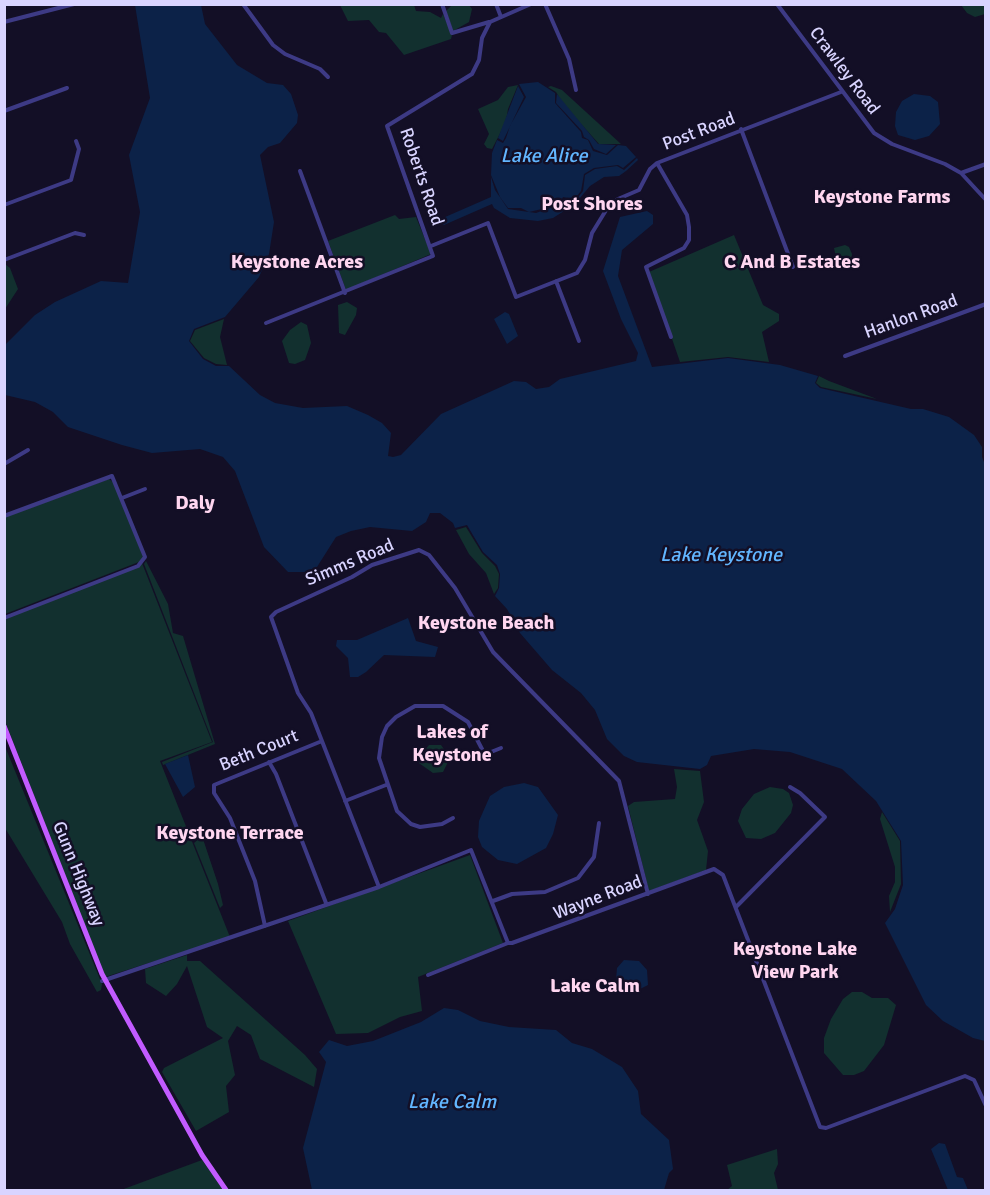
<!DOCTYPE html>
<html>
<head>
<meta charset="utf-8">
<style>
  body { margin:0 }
  #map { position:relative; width:990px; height:1195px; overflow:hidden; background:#130f26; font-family:Signika,sans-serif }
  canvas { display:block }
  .frame { position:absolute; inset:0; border:6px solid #d9d4ff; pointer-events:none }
</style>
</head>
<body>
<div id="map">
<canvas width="990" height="1195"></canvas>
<div class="frame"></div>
</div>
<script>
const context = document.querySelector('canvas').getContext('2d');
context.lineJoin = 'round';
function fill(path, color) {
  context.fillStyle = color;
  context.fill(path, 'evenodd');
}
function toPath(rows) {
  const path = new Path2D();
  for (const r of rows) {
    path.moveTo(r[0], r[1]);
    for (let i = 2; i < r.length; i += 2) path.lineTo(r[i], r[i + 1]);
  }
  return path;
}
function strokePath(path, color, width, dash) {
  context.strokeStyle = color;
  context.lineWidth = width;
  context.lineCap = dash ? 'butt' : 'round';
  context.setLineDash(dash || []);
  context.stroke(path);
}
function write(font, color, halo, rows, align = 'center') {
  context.font = font + ' Signika,sans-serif';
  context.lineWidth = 5;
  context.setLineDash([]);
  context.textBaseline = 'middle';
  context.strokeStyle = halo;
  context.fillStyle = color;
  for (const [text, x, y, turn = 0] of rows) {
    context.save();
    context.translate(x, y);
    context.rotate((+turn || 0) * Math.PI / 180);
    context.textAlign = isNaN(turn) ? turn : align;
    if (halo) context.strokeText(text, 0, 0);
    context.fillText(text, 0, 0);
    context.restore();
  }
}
const green = toPath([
  [340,5,414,5,416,11,430,12,441,18,443,14,452,35,451,39,404,55,386,33,379,32,369,20,348,21],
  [452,5,469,5,472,9,469,22,453,31,446,11],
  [961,5,985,5,985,14,975,17,967,13],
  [518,85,508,109,506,122,492,149,487,148,484,144,489,134,478,109,498,100,508,87],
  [551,86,562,90,621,144,599,144,564,105,556,92,548,87],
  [395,215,399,219,416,217,431,254,346,290,328,241],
  [734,235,763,305,779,314,779,321,762,332,769,362,728,357,680,362,649,272],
  [845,245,849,247,852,254,851,263,844,269,838,267,834,248],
  [5,264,10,268,18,289,5,309],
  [347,302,357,308,356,315,345,335,339,333,338,305],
  [224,319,220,337,227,365,216,364,204,358,190,341,195,330],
  [301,322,307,325,311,343,305,360,295,364,289,363,282,341,290,330],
  [819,376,829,381,877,399,821,387,816,383],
  [109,479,114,483,122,500,144,560,5,614,5,517],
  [466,527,482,553,495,566,499,574,498,588,494,594,486,573,469,554,456,530],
  [146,561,168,604,173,633,183,636,215,744,163,765,162,762,213,742,144,564],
  [142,563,212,742,160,761,230,937,105,977,5,721,5,619],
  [4,744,102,984,101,990,97,992,70,944,62,922,5,828],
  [429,745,441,745,446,752,448,762,443,772,433,773,416,761],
  [674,769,700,771,704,802,697,820,708,851,706,870,649,891,628,806,634,802,675,799,677,787],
  [770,787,783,789,789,793,793,805,791,813,775,833,761,839,746,838,738,821,742,809,754,794],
  [882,812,900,841,901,884,890,912,889,896,895,882,895,867,880,819],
  [202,836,218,884,223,905,220,908,194,843],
  [470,855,503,943,418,977,422,1011,400,1017,368,1033,336,1034,288,921],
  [187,955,187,961,200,961,305,1055,317,1069,314,1087,260,1059,251,1035,237,1026,228,1041,235,1075,226,1086,229,1112,196,1131,162,1072,164,1068,223,1038,207,1027,187,966,177,984,166,996,146,983,145,969],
  [852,992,862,992,872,998,888,998,896,1005,884,1045,864,1071,854,1075,843,1075,824,1053,824,1038,831,1019,843,999],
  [777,1149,778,1164,774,1173,778,1190,727,1190,732,1186,727,1165],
  [202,1160,225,1190,121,1190]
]);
const water = toPath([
  [135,5,201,5,205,24,237,65,267,83,283,85,291,94,298,115,297,123,280,143,268,147,260,155,274,222,269,254,259,277,225,317,194,329,189,341,203,359,216,366,229,366,260,395,275,403,303,408,347,406,368,415,382,423,391,433,388,456,393,457,401,455,441,414,514,381,526,382,536,389,549,387,560,379,636,361,638,353,621,319,603,271,620,217,647,211,653,215,653,224,622,250,618,276,652,367,728,358,780,365,818,376,815,383,820,388,911,409,923,409,949,417,974,435,982,447,982,457,986,467,985,1041,973,1038,943,1021,926,1005,885,923,895,909,903,885,901,841,876,801,842,769,790,752,754,749,711,756,707,765,700,769,637,762,624,756,607,739,595,710,581,693,552,670,520,633,507,609,495,596,499,588,500,574,497,565,483,552,467,525,455,528,453,523,440,513,430,513,426,522,412,531,370,527,351,531,336,537,317,567,305,572,288,572,264,547,235,471,223,457,200,449,152,453,122,445,68,427,53,412,35,402,5,395,5,345,35,315,55,302,101,281,128,283,140,212,129,155,150,98],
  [538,82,555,93,555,103,581,132,582,138,588,140,593,151,607,155,618,145,626,146,636,157,623,168,618,165,594,168,584,174,581,191,574,200,563,197,559,205,529,212,521,208,508,208,500,197,491,175,492,153,497,140,503,143,506,138,510,126,526,97,519,84],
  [518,86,524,97,503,141,498,138],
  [557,94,598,144,616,145,606,154,594,149,589,140,584,137,582,131,556,103],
  [914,94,930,96,938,102,940,124,929,136,915,140,898,135,895,126,896,112,902,101],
  [637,158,638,160,626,171,619,176,604,177,590,186,575,204,553,218,538,221,510,218,494,208,492,204,444,225,436,221,491,197,491,177,495,190,508,209,536,213,555,206,559,207,564,199,575,201,583,191,585,175,595,169,617,166,624,170],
  [505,312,509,314,518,336,507,344,494,319],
  [408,618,416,641,438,647,435,657,384,655,366,672,358,677,350,677,348,658,336,646,337,640,357,640],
  [188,755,195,787,183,797,165,764],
  [524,783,538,787,558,815,553,834,546,848,517,864,498,860,482,847,478,837,479,821,490,796,504,787],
  [624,960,639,961,647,970,648,985,636,991,626,992,616,980,617,968],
  [444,1008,458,1010,480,1021,509,1027,556,1030,572,1043,592,1049,622,1067,638,1091,641,1114,669,1140,673,1169,669,1173,664,1190,312,1190,303,1148,326,1062,319,1052,329,1040,347,1046,373,1041,421,1022],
  [939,1143,945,1144,957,1177,963,1178,968,1190,948,1190,931,1149]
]);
const minor = toPath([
  [243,4,273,45,285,54,320,69,328,77],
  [442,4,452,33,489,22],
  [496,4,501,17],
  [545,4,569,59,576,90],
  [777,4,874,133,892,144,945,164,961,173,986,200],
  [4,22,74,4],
  [4,111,67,88],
  [741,129,793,267],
  [657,163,687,215,689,227,689,240,684,248,646,267,671,337],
  [300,171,345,293],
  [961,173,986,164],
  [4,205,71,180,79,149,76,141],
  [431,246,488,223,516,297,577,273,585,260,592,233,608,207,618,199,639,190,650,169,657,163,841,92],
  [4,260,75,233,84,235],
  [556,281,579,341],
  [266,323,433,256,387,126,472,74,479,60,482,38,490,22,531,4],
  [845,356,986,304],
  [4,464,28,450],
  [122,498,145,489],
  [4,516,112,476,145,557,138,566,4,618],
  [269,762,276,774,326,903],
  [345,801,386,785],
  [453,818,442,824,420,827,411,824,397,811,379,758,382,737,387,726,396,717,415,706,443,706,468,722,483,751,491,752,501,748],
  [379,887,311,713,298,693,271,617,276,612,352,577,372,565,419,550,429,555,455,588,493,652,619,781,648,894],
  [493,901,512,894,545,892,578,878,594,857,599,823],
  [736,907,825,817,800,793,790,787],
  [265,926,255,881,230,818,214,793,214,785,322,741],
  [428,975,508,943],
  [102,981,379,887,471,850,508,943,512,943,714,869,723,875,820,1127,826,1128,965,1076,974,1080,986,1106]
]);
const major = toPath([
  [4,726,102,974,202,1155,226,1190]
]);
const streetNames = [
  ["Crawley Road",844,71,53],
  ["Post Road",699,132,-21],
  ["Roberts Road",421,177,71],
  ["Hanlon Road",911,317,-20],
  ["Simms Road",350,563,-23],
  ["Beth Court",259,751,-22],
  ["Gunn Highway",78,874,68],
  ["Wayne Road",598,898,-21]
];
const waterNames = [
  ["Lake Alice",544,157],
  ["Lake Keystone",721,556],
  ["Lake Calm",452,1103]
];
const neighbourhoodNames = [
  ["Keystone Farms",882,198],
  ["Post Shores",592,205],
  ["Keystone Acres",297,263],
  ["C And B Estates",792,263],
  ["Daly",195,504],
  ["Keystone Beach",486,624],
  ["Lakes of",452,733],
  ["Keystone",452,756],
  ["Keystone Terrace",230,834],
  ["Keystone Lake",795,950],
  ["View Park",795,973],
  ["Lake Calm",595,987]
];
fill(green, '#12302f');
fill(water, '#0c2248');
strokePath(minor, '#3d3a85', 4);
strokePath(major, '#c25bff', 5);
write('18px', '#d9d4ff', '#130f26', streetNames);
write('italic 20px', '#62b6ff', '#130f26', waterNames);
write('bold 20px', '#ffd6f0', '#130f26', neighbourhoodNames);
</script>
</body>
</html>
